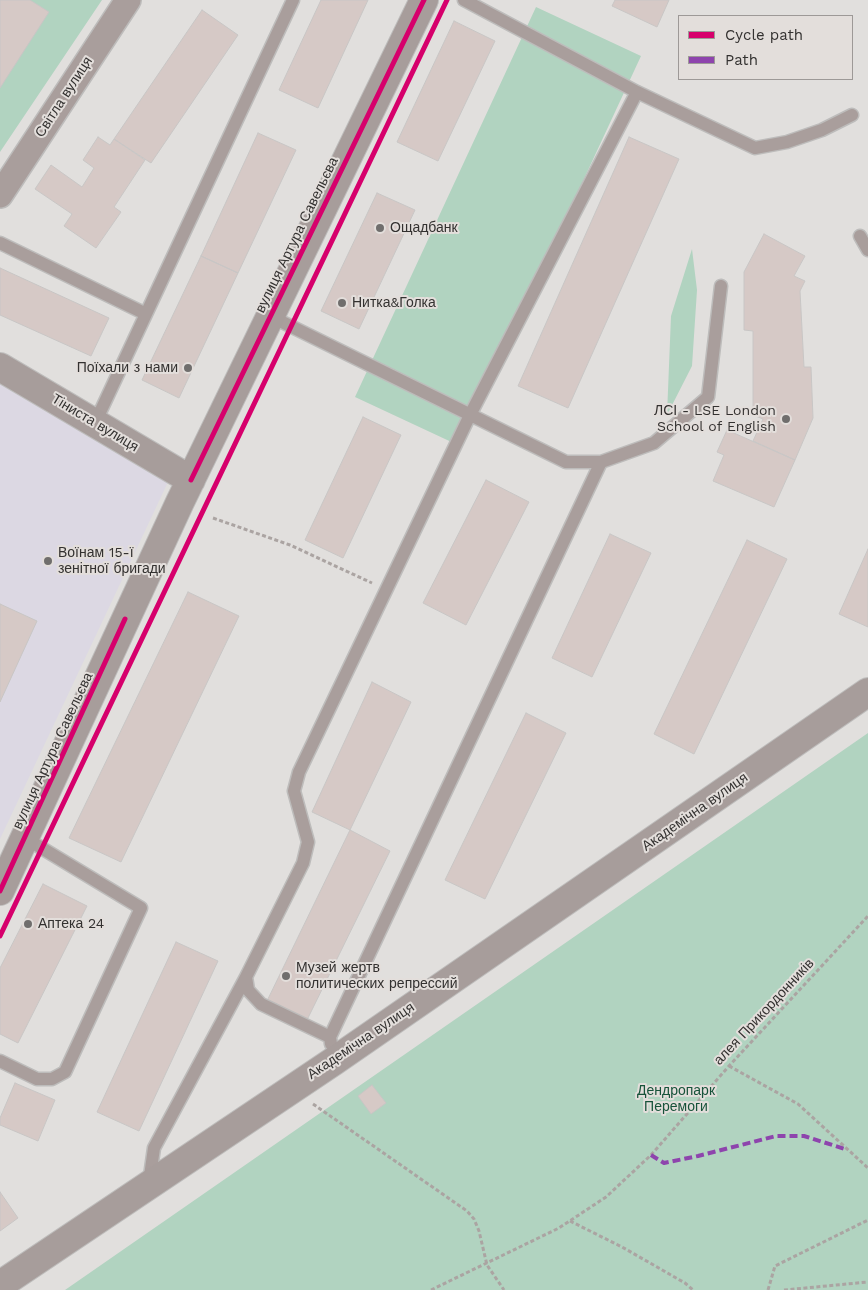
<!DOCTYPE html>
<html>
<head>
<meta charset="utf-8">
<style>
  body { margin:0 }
  #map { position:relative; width:868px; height:1290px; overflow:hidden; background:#e1dfdd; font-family:"Work Sans",sans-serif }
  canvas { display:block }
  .legend { position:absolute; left:678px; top:15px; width:175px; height:65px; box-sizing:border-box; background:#e3dedb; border:1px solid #9d9997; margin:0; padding:6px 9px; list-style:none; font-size:15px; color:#333130 }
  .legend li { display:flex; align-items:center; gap:10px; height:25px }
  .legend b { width:25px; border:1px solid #9d9997 }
</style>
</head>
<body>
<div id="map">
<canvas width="868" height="1290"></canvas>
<ul class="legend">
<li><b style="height:6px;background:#d6006c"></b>Cycle path</li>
<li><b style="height:6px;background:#8e44ad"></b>Path</li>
</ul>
</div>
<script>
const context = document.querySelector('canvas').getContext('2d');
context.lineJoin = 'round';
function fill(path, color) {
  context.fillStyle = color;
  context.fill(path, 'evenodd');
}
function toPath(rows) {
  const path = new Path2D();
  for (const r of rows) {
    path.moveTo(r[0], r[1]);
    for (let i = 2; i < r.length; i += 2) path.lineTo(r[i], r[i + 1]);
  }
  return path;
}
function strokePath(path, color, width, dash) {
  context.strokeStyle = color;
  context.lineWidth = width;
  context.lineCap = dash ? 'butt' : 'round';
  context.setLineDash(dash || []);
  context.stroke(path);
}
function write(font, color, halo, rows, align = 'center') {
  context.font = font + ' "Work Sans",sans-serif';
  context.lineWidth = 4;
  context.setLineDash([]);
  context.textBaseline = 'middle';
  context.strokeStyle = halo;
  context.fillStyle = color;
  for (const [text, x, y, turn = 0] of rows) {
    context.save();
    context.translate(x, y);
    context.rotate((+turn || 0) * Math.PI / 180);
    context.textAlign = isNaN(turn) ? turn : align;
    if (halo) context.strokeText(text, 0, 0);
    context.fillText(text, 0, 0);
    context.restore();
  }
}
const education = toPath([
  [0,384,168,482,0,839]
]);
const green = toPath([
  [0,0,102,0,0,152],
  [536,7,641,56,460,446,355,397],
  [692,249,697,290,692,366,667,415,671,316],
  [868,733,868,1290,65,1290]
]);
const building = toPath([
  [0,0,30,0,49,12,0,88,0,0],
  [321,0,368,0,318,108,279,90,321,0],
  [615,0,669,0,657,27,612,6,615,0],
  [202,10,238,35,151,163,114,139,202,10],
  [454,21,495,41,438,161,397,142,454,21],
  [258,133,296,150,238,273,201,256,258,133],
  [98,137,110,145,114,139,145,160,114,207,121,212,96,248,64,226,72,214,35,189,51,165,82,187,94,168,83,160,98,137],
  [629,137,679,159,568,408,518,386,629,137],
  [377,193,415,210,359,329,321,311,377,193],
  [764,234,805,256,794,276,805,281,800,291,804,367,811,367,813,418,795,460,753,441,763,419,753,415,753,331,744,330,744,272,764,234],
  [201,256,238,273,179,398,142,380,201,256],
  [0,268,109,318,91,356,0,315,0,268],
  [363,417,401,435,343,558,305,540,363,417],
  [727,430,795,460,774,507,713,481,724,455,717,452,727,430],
  [486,480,529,502,466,625,423,603,486,480],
  [610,534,651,553,592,677,552,658,610,534],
  [747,540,787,559,694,754,654,734,747,540],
  [868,549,868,627,839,614,868,549],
  [188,592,239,616,121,862,69,838,188,592],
  [0,604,37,621,0,702,0,604],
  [372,682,411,702,350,830,312,812,372,682],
  [526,713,566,733,485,899,445,880,526,713],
  [350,830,390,851,306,1022,266,1003,350,830],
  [43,884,87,906,18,1043,0,1034,0,968,43,884],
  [176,942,218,961,139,1131,97,1112,176,942],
  [15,1083,55,1100,38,1141,0,1125,0,1118,15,1083],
  [372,1085,386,1103,371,1114,358,1096,372,1085],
  [0,1192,18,1218,0,1231,0,1192]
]);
const path = toPath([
  [213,518,290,545,372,583],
  [729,1066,798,1104,868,1168],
  [313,1104,467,1211,474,1219,479,1231,487,1265,504,1290],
  [570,1221,622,1247,685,1283,693,1290],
  [431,1290,559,1228,606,1197,651,1155,729,1066,868,916],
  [768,1290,775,1266,868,1220],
  [784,1290,868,1282]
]);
const lane = toPath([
  [464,0,637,92,755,148,787,142,822,130,852,115],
  [860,236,868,250],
  [0,243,146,314],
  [270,316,566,462,601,462,654,443,708,397,721,286],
  [95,423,293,0],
  [330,1037,261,1004,248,990,246,977,303,863,308,842,294,791,299,772,470,415,637,92],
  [331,1044,330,1037,601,462],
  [0,1061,37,1079,52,1079,65,1072,141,908,25,838],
  [149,1183,154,1148,246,977]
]);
const street = toPath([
  [0,195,128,0]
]);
const secondary = toPath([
  [0,367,191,480],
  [0,891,180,502,424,0],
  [0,1285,334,1061,868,692]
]);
const quiet = toPath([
  [651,1155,664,1163,698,1156,776,1136,804,1136,845,1149]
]);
const cycleway = toPath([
  [191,480,424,0],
  [0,891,125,619],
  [0,936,447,0]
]);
const markers = [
  [380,228,5,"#706e6d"],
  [342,303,5,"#706e6d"],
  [188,368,5,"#706e6d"],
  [786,419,5,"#706e6d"],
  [48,561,5,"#706e6d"],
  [28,924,5,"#706e6d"],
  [286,976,5,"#706e6d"]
];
const streetNames = [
  ["Світла вулиця",64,97,-57],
  ["вулиця Артура Савельєва",297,235,-64],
  ["Тіниста вулиця",95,423,31],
  ["вулиця Артура Савельєва",53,751,-65],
  ["Академічна вулиця",695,812,-35],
  ["алея Прикордонників",764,1012,-47],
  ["Академічна вулиця",361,1041,-34]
];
const poiNames = [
  ["Ощадбанк",390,228],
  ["Нитка&Голка",352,303],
  ["Поїхали з нами",178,368,"right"],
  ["ЛСІ - LSE London",776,411,"right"],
  ["School of English",776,427,"right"],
  ["Воїнам 15-ї",58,553],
  ["зенітної бригади",58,569],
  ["Аптека 24",38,924],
  ["Музей жертв",296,968],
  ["политических репрессий",296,984]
];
const parkNames = [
  ["Дендропарк",676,1091],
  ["Перемоги",676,1107]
];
fill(education, '#dcd8e3');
fill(green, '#b1d3c0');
fill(building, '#d6c9c6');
strokePath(building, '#c8c6c5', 1);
strokePath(lane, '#bdbcbb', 15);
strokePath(street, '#bdbcbb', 28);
strokePath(secondary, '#bdbcbb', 30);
strokePath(path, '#aba4a2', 3, [4, 2.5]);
strokePath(lane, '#a99e9c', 12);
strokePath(street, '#a99e9c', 25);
strokePath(secondary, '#a79d9b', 28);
strokePath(quiet, '#8e44ad', 4, [8, 4]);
strokePath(cycleway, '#d6006c', 5);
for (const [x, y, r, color] of markers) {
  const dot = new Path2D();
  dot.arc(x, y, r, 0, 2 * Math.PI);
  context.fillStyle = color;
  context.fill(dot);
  strokePath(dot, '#e3dedb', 2);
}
write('14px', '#333130', '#e3dedb', streetNames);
write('14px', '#333130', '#e3dedb', poiNames, 'left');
write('14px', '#17533a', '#e3dedb', parkNames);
</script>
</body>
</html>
